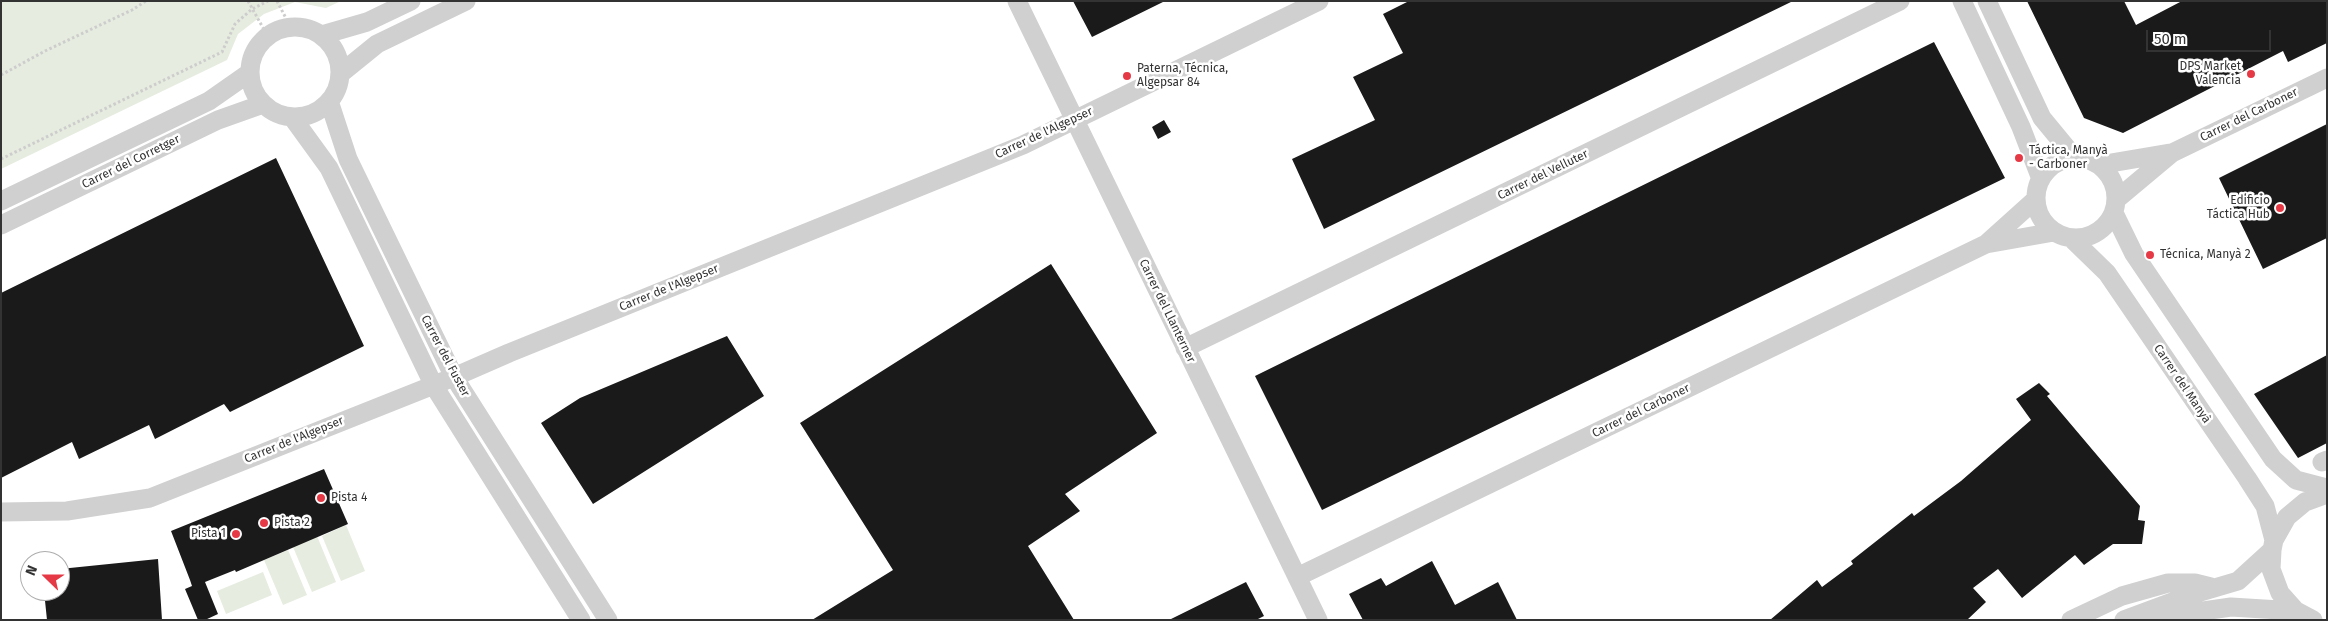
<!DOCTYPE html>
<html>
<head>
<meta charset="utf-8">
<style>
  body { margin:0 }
  #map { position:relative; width:2328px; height:621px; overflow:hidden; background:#fff; font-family:"Fira Sans",sans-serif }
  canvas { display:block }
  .frame { position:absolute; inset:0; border:2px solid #333; pointer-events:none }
  .north { position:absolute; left:20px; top:551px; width:50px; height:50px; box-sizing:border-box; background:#fff; border:1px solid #adadad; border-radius:50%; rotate:292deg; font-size:14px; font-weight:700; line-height:20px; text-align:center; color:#333 }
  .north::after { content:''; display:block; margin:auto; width:18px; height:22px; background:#e63946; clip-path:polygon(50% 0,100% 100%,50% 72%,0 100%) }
  .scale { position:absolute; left:2146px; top:30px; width:125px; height:22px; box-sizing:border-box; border:2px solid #333; border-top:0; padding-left:6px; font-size:15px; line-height:18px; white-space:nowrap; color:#333; -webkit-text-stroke:4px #fff; paint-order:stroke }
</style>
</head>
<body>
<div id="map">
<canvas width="2328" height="621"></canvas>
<div class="frame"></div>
<div class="north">N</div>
<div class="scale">50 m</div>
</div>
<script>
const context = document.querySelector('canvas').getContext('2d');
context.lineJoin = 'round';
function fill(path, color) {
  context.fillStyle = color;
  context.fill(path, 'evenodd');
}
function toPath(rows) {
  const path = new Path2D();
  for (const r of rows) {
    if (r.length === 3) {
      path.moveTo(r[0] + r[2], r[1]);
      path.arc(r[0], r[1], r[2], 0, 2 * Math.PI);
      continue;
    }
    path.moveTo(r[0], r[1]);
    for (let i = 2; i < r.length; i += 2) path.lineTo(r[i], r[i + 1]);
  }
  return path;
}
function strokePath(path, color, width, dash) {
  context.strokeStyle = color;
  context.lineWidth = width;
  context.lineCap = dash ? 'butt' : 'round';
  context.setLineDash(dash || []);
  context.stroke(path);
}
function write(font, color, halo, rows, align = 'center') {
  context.font = font + ' "Fira Sans",sans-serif';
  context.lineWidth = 5;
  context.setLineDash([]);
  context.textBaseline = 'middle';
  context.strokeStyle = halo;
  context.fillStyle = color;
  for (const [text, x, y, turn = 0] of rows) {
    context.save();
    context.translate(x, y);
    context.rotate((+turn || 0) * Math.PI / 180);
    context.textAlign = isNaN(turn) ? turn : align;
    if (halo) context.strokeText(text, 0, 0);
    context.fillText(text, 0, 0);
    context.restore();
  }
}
const green = toPath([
  [1,1,341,1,326,8,295,2,264,14,238,34,227,60,1,169],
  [346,525,365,571,341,581,322,536],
  [317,536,336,582,312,592,293,547],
  [288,550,307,595,283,605,264,560],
  [263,572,272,595,226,614,217,591]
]);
const building = toPath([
  [1073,1,1165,1,1092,37],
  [1409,1,1793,1,1324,229,1292,159,1375,120,1353,77,1403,53,1383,14],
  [2027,1,2124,1,2136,25,2182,1,2327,1,2327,43,2288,62,2283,51,2123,133,2084,118],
  [1934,42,2005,178,1322,510,1255,376],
  [1164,120,1171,132,1158,139,1152,127],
  [2327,124,2327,238,2263,269,2219,178],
  [276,158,364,346,230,412,224,404,155,439,149,425,79,459,72,442,1,478,1,293],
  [1051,264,1157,433,1065,494,1080,511,1028,546,1074,620,812,620,893,570,800,423],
  [727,336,764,396,593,504,541,423,580,398],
  [2327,355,2327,443,2298,458,2254,394],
  [2039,383,2050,394,2047,396,2140,506,2138,520,2145,521,2142,544,2113,544,2084,565,2075,555,2022,598,1998,569,1973,588,1986,602,1967,620,1770,620,1817,580,1822,587,1853,564,1851,561,1912,513,1914,516,1961,481,2031,420,2016,399],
  [324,469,348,524,236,572,235,570,205,582,218,614,205,620,198,620,185,589,192,586,190,580,171,531],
  [158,559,162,620,47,620,44,591,60,591,60,569],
  [1432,561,1455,605,1498,582,1517,620,1363,620,1349,594,1381,578,1386,586],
  [1246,582,1264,616,1256,620,1169,620]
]);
const path = toPath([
  [248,1,267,35],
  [277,1,290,26],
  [1,75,45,51,132,10,146,1],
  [1,159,222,52,235,24,252,9,268,1]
]);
const minor = toPath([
  [1017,1,1318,620],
  [1962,1,2021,127,2041,179],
  [1987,1,2042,118,2075,158],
  [295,72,45],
  [322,35,367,22,411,1],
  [340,74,377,44,466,1],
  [329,101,348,159,454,377,608,620],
  [292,117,329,168,434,386,581,620],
  [2076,198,40],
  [2099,165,2170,153],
  [2117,199,2172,153,2327,78],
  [1,201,209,101,249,73],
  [2114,213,2134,254,2273,459,2296,480,2327,488],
  [1,225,218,120,263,104],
  [2072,239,2107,273,2247,478,2265,506,2274,540],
  [1986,244,2036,199],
  [1185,348,1900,1],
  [2322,462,2327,460],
  [1,512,67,511,150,498,454,377,509,353,1023,145,1319,1],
  [1297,577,1986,244,2054,232],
  [2155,618,2231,607,2296,611],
  [2071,620,2122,596,2168,583,2195,583,2211,587],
  [2124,620,2194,594,2238,581,2272,550],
  [2313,620,2296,611,2280,593,2271,569,2272,550,2274,540,2287,517,2305,502,2327,494]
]);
const markers = [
  [2251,74,5,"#e63946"],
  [1127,76,5,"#e63946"],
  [2019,158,5,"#e63946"],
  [2280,208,5,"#e63946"],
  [2150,255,5,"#e63946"],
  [321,498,5,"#e63946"],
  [264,523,5,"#e63946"],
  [236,534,5,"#e63946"]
];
const poiNames = [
  ["DPS Market",2241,67,"right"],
  ["Valencia",2241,81,"right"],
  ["Paterna, Técnica,",1137,69],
  ["Algepsar 84",1137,83],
  ["Táctica, Manyà",2029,151],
  ["- Carboner",2029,165],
  ["Edificio",2270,201,"right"],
  ["Táctica Hub",2270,215,"right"],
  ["Técnica, Manyà 2",2160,255],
  ["Pista 4",331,498],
  ["Pista 2",274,523],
  ["Pista 1",226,534,"right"]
];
const streetNames = [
  ["Carrer del Carboner",2249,115,-26],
  ["Carrer de l'Algepser",1044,133,-25],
  ["Carrer del Corretger",131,162,-26],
  ["Carrer del Velluter",1543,175,-26],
  ["Carrer de l'Algepser",669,288,-22],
  ["Carrer del Llanterner",1167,311,64],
  ["Carrer del Fuster",445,356,62],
  ["Carrer del Manyà",2182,384,56],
  ["Carrer del Carboner",1641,411,-26],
  ["Carrer de l'Algepser",294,440,-22]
];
fill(green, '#e6ecdf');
fill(building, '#1a1a1a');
strokePath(path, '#cdcdcd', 3, [2.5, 2.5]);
strokePath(minor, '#d0d0d0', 19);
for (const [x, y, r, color] of markers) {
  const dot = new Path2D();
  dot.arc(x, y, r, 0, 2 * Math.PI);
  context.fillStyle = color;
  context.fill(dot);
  strokePath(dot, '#fff', 2);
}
write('12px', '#333', '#fff', poiNames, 'left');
write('12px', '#333', '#fff', streetNames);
</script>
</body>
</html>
